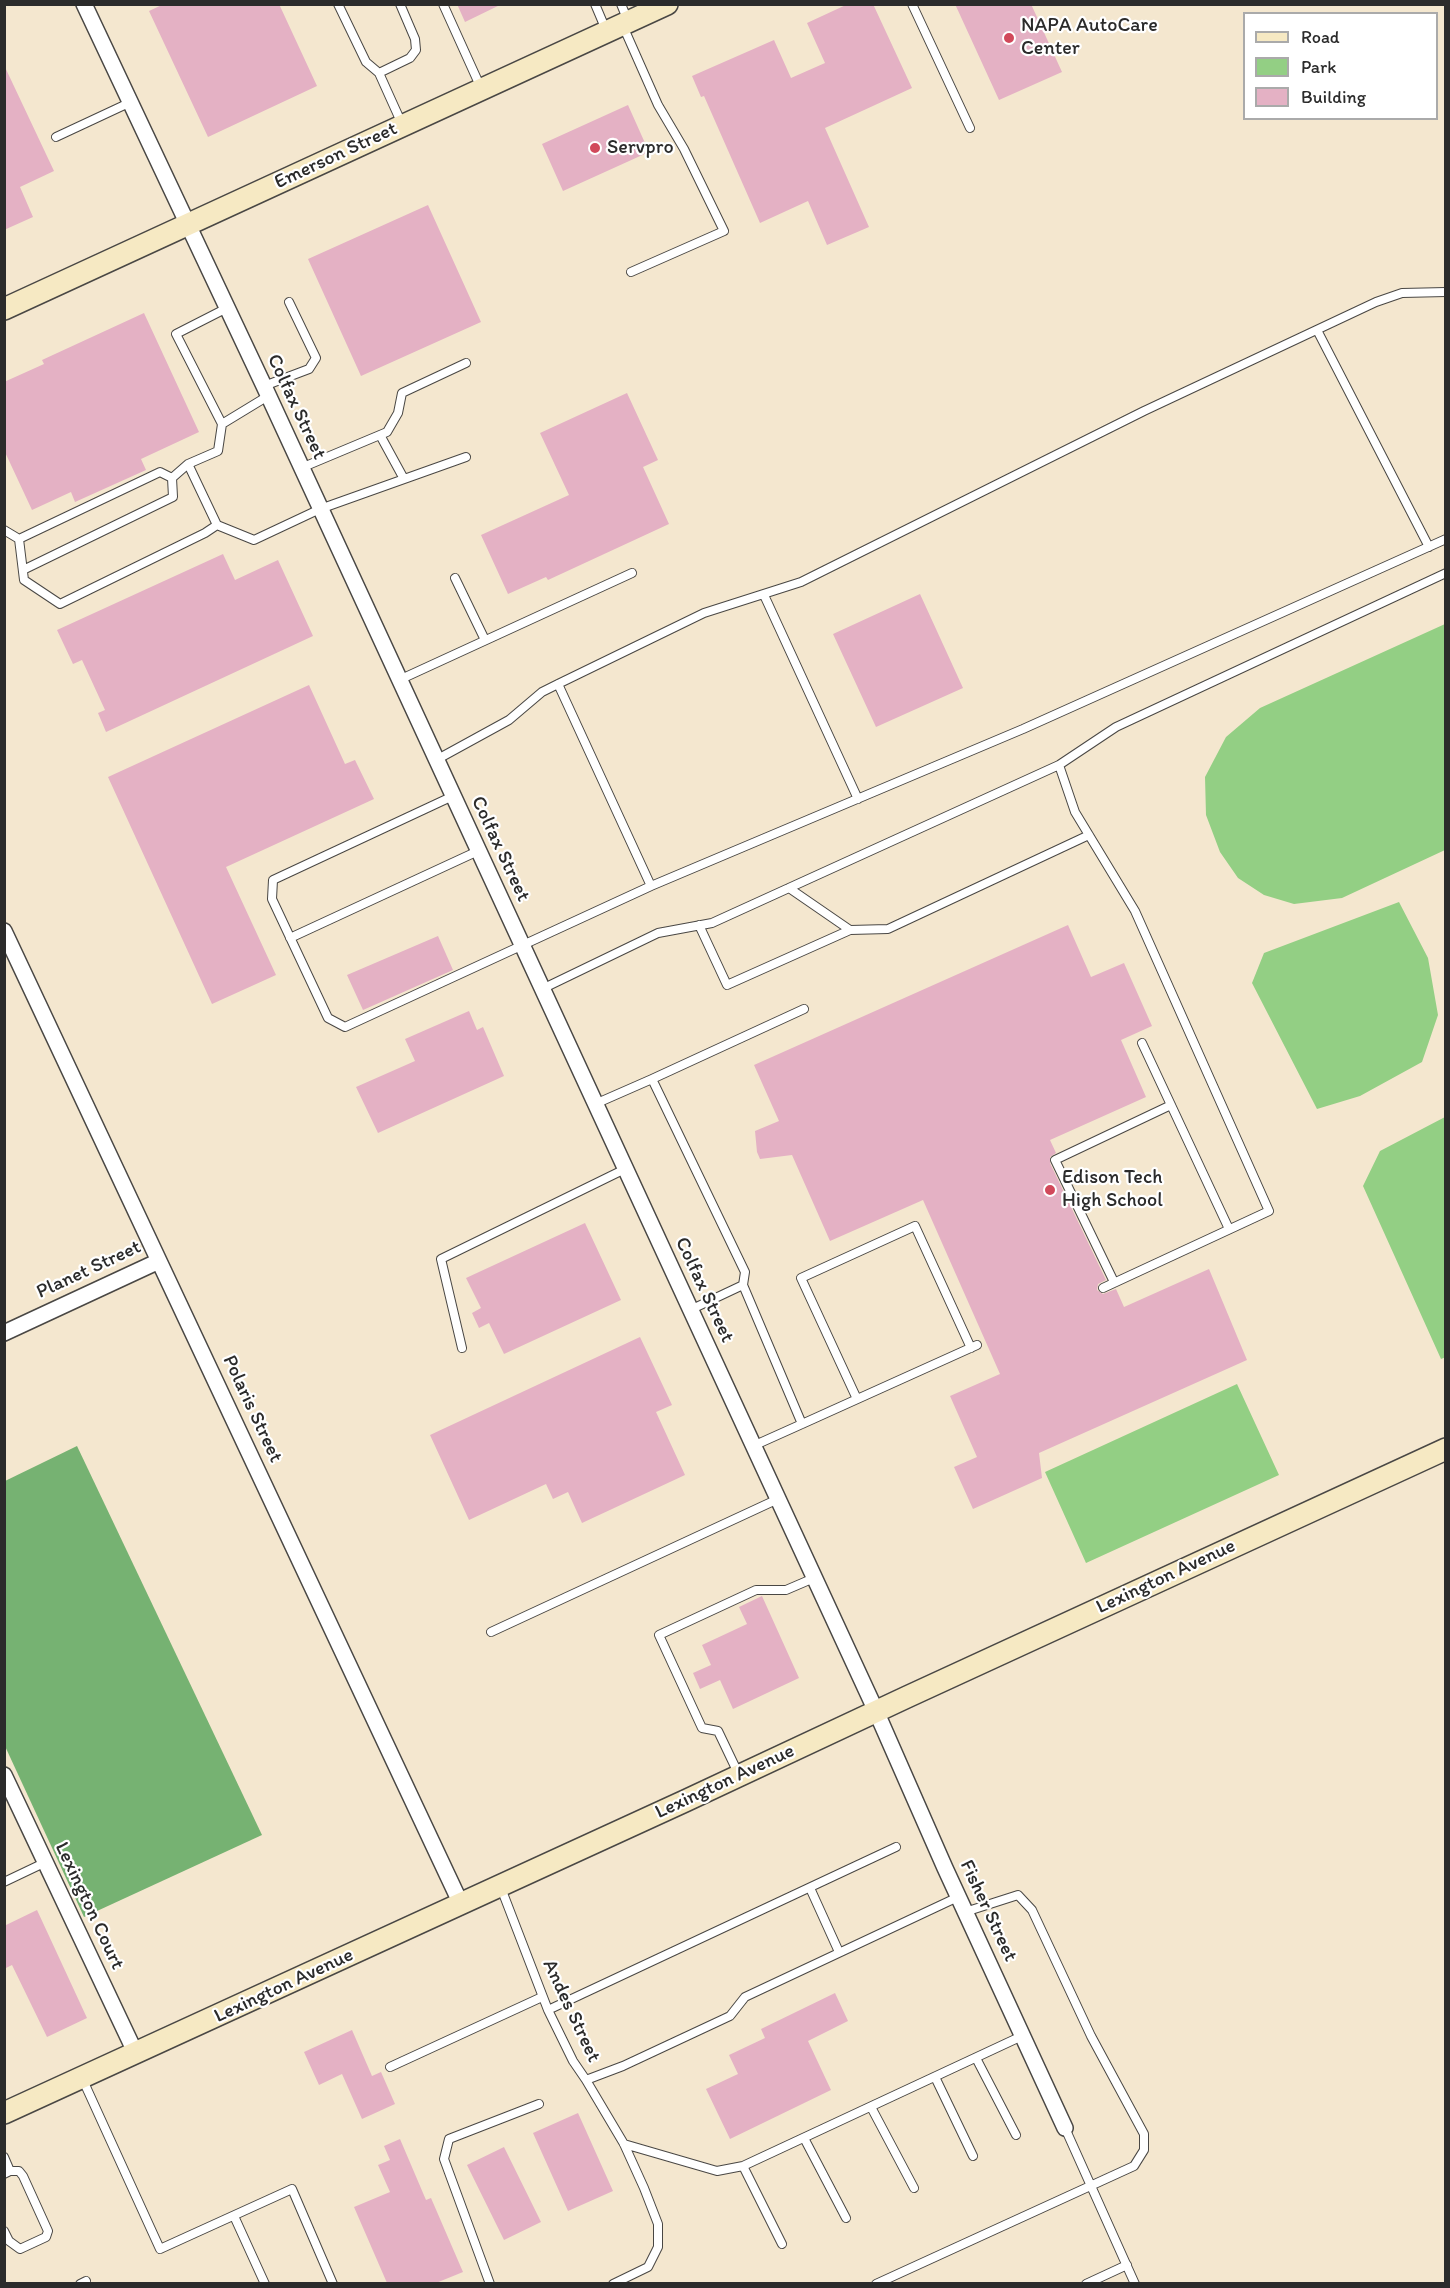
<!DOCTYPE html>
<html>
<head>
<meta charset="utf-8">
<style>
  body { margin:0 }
  #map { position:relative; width:1450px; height:2288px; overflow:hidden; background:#f4e7cf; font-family:Itim,sans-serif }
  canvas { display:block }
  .frame { position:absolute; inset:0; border:6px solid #2b2b2b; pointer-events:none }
  .legend { position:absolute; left:1243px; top:12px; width:195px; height:108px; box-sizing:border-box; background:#fff; border:2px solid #aaa; margin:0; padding:8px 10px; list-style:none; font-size:18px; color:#2b2b2b }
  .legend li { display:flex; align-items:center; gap:12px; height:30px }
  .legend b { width:30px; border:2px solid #aaa }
</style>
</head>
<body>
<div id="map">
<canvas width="1450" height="2288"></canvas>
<div class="frame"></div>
<ul class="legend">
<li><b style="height:8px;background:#f6e9c3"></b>Road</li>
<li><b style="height:16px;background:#93cf84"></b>Park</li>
<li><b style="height:16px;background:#e4b1c4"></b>Building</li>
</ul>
</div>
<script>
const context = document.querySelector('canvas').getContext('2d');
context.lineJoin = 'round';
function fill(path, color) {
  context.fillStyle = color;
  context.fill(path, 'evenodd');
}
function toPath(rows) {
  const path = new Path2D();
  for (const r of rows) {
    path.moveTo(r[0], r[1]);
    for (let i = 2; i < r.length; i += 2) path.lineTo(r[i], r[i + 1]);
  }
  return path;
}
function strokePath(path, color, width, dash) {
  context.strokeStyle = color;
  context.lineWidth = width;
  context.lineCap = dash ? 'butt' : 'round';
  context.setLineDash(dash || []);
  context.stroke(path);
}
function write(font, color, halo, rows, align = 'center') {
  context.font = font + ' Itim,sans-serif';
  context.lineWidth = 4.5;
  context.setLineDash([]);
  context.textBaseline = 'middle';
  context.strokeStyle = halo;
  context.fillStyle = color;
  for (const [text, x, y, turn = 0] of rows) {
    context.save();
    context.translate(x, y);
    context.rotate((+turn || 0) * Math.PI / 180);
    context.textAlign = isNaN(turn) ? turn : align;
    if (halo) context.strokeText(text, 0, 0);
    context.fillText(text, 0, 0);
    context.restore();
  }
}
const green = toPath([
  [1445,624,1445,850,1342,898,1294,904,1264,895,1238,878,1220,852,1206,815,1205,777,1226,737,1260,708],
  [1399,902,1428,958,1438,1015,1422,1062,1360,1096,1317,1109,1252,983,1264,953],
  [1445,1117,1446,1357,1441,1359,1363,1186,1380,1151],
  [1237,1384,1279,1475,1086,1563,1045,1472]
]);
const forest = toPath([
  [77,1446,262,1835,84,1917,4,1744,5,1481]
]);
const building = toPath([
  [164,4,279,4,317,86,208,137,149,11],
  [457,4,502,4,465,22],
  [848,4,873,4,912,88,825,128,869,227,827,245,808,201,760,223,704,96,701,97,692,76,774,40,791,78,825,63,807,23],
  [955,4,1031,4,1062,72,999,100],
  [4,65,54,171,20,187,33,217,4,230],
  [628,105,649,152,563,191,542,144],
  [428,205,481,322,361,376,308,259],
  [144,313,199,432,141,459,146,470,75,502,71,492,32,510,4,450,4,382,44,364,42,360],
  [627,393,658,460,643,467,669,524,548,580,546,577,508,594,481,535,569,495,540,433],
  [223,554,235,580,278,560,313,636,106,732,98,713,105,710,82,660,73,664,57,630],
  [920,594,963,688,876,727,833,634],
  [309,685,345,764,355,760,374,799,226,867,276,975,212,1004,108,777],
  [1068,925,1091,977,1124,963,1152,1026,1121,1040,1146,1097,1050,1140,1056,1153,1050,1157,1050,1163,1106,1280,1098,1284,1097,1290,1103,1294,1116,1289,1124,1307,1209,1269,1247,1360,1039,1453,1042,1478,973,1509,954,1467,977,1457,950,1396,1000,1374,923,1200,830,1241,792,1155,760,1159,757,1152,755,1131,779,1121,754,1065],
  [438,936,453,970,363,1010,347,975],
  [469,1011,477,1030,483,1027,504,1076,378,1133,356,1087,415,1061,405,1039],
  [585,1223,621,1300,504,1354,489,1323,479,1328,472,1313,481,1308,466,1278],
  [640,1337,672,1405,656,1412,685,1475,582,1523,568,1492,553,1499,546,1484,469,1520,430,1435],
  [762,1596,799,1678,733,1709,720,1680,700,1689,693,1673,711,1665,702,1645,747,1624,739,1607],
  [37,1910,87,2018,47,2037,12,1965,4,1969,4,1926],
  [835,1993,848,2021,808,2041,831,2090,730,2139,706,2089,738,2074,729,2055,765,2038,761,2029],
  [352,2030,372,2076,381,2072,395,2104,362,2119,342,2074,319,2085,304,2052],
  [578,2113,613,2191,568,2211,533,2133],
  [400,2139,426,2200,431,2198,463,2272,436,2283,387,2283,354,2207,390,2192,378,2165,390,2160,384,2146],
  [504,2147,541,2222,504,2240,467,2165]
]);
const lane = toPath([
  [338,4,366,62,379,73,402,124],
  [443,4,481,88],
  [595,4,606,30],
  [621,4,628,21],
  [912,4,970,128],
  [623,26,658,105,684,149,724,231,631,272],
  [379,73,410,58,416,50,415,39,400,4],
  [56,137,131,102],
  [1317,330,1429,547],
  [264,386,309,369,316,358,289,302],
  [222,424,176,334,227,308],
  [380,435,404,479],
  [188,464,217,525,254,540,320,509,466,457],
  [301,468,387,432,398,413,402,393,466,363],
  [4,530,19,539,24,580,60,604,205,533,217,525],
  [19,539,160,472,172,478],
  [23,570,173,497,172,478,188,464,218,451,222,424,268,396],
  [455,578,485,640],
  [764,595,858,799],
  [399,680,632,573],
  [558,684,651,886],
  [436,760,509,720,542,692,558,684,704,613,801,582,1144,411,1376,302,1402,293,1446,292],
  [1059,765,1075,812,1135,911,1269,1211,1103,1288],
  [453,796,273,880,272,899,328,1018,345,1027,651,886,1023,729,1446,539],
  [699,925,727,985,850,930,789,888],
  [850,930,888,929,1089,835],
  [290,938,478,851],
  [542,989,658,933,712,923,1059,765,1116,727,1446,573],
  [1142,1043,1229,1229],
  [652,1079,804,1009],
  [595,1104,652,1079,745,1272,743,1285,802,1424,753,1446],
  [1114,1282,1055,1160,1171,1105],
  [690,1310,743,1285],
  [462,1348,441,1259,625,1169],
  [857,1399,801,1278,915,1226,971,1348],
  [802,1424,977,1345],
  [491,1632,778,1499],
  [739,1775,718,1731,702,1728,659,1635,756,1590,786,1590,814,1578],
  [4,1882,46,1862],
  [501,1888,548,2010,573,2061,586,2080,624,2144,644,2188,658,2224,658,2247,648,2267,613,2284],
  [810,1888,839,1952],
  [548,2010,896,1847],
  [976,2058,1016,2135],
  [390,2067,542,1997],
  [935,2077,973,2156],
  [82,2078,160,2249,292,2189,333,2284],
  [586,2080,623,2066,730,2016,745,1997,958,1897],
  [871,2107,914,2188],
  [1065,2128,1135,2284],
  [804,2138,846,2218],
  [624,2144,717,2171,743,2166,1022,2036],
  [4,2157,10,2171],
  [743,2166,782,2244],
  [4,2174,10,2171,19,2171,23,2176,48,2231,46,2237,20,2249,9,2241,4,2231],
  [234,2216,265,2284],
  [80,2284,86,2281],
  [490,2284,444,2159,449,2139,539,2104],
  [876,2284,1134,2166,1144,2150,1144,2134,1091,2036,1032,1910,1018,1895,965,1912],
  [1086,2284,1127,2265]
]);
const street = toPath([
  [84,4,264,386,876,1711,945,1868,1065,2128],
  [4,931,461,1904],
  [4,1333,159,1261],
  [4,1775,136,2054]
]);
const secondary = toPath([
  [4,309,667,4],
  [4,2113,685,1801,907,1697,1446,1449]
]);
const markers = [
  [1009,38,6,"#d1495b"],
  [595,148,6,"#d1495b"],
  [1050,1190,6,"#d1495b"]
];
const poiNames = [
  ["NAPA AutoCare",1021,26],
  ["Center",1021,49],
  ["Servpro",607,148],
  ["Edison Tech",1062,1178],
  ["High School",1062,1201]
];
const streetNames = [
  ["Emerson Street",336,156,-25],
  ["Colfax Street",296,407,65],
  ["Colfax Street",500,849,65],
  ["Planet Street",89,1270,-25],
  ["Colfax Street",704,1290,65],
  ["Polaris Street",252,1409,65],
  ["Lexington Avenue",1166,1577,-25],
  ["Lexington Avenue",725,1782,-25],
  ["Lexington Court",89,1906,65],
  ["Fisher Street",988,1911,65],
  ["Lexington Avenue",284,1986,-25],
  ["Andes Street",571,2011,65]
];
fill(green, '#93cf84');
fill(forest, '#76b272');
fill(building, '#e4b1c4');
strokePath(lane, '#494744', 10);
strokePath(street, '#494744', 18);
strokePath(secondary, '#494744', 24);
strokePath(lane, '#fff', 8);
strokePath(street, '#fff', 15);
strokePath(secondary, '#f6e9c3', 21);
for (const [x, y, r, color] of markers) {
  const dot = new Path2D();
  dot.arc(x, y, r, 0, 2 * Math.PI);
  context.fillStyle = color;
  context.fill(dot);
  strokePath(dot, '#fff', 2);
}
write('20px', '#2b2b2b', '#fff', poiNames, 'left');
write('20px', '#2b2b2b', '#fff', streetNames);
</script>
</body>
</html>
